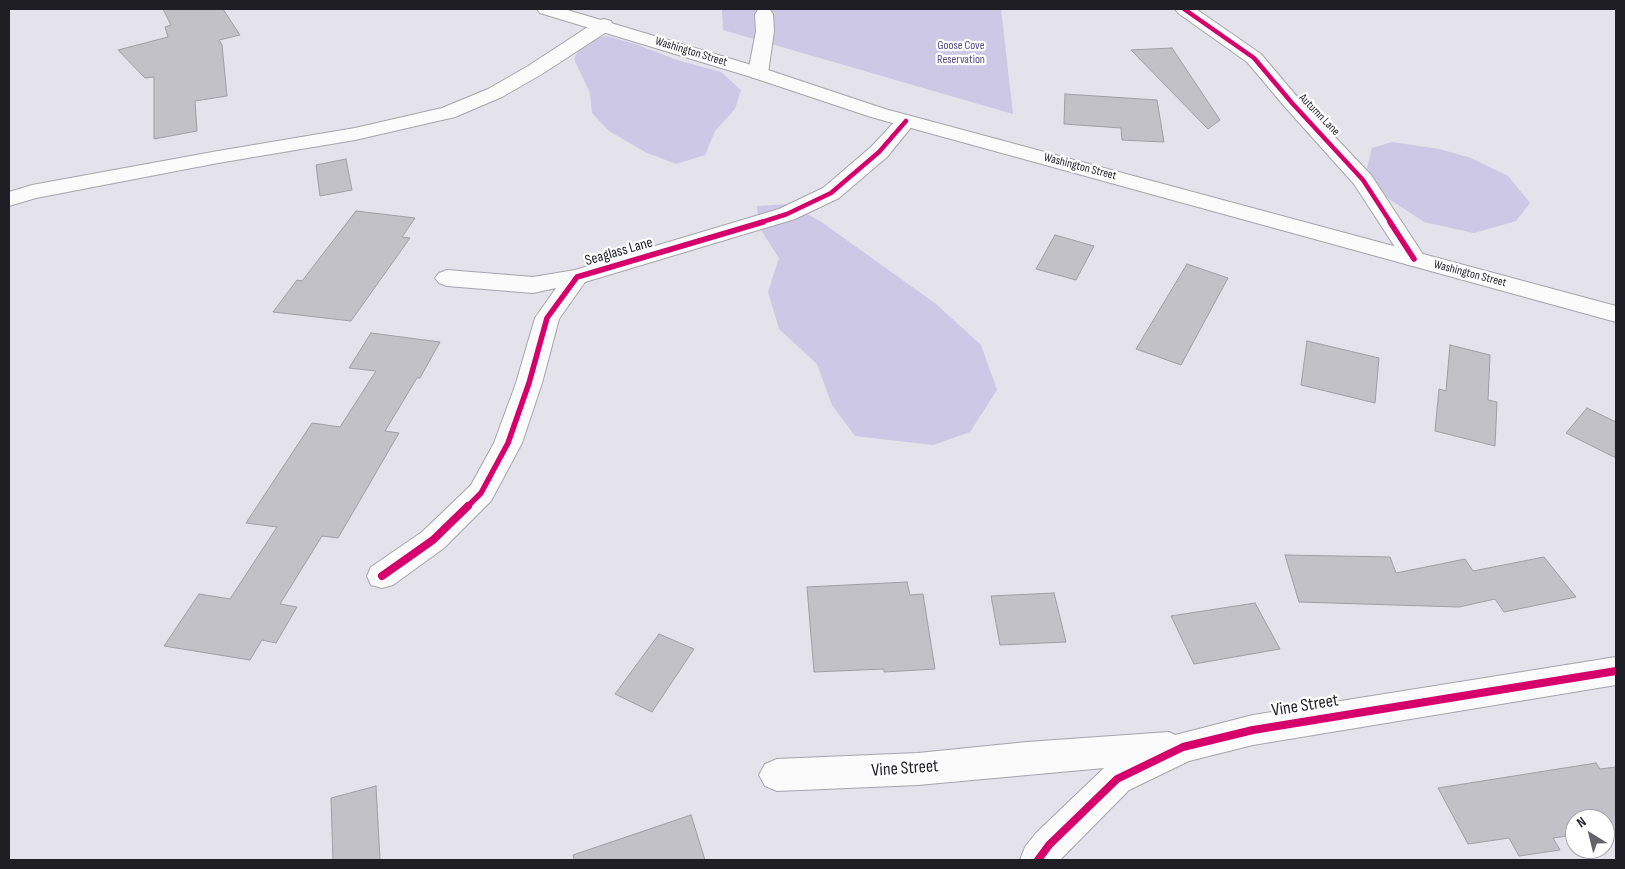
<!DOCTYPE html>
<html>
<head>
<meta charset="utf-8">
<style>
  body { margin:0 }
  #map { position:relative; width:1625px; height:869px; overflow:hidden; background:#e4e2ea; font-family:"Sofia Sans Condensed",sans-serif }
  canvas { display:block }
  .frame { position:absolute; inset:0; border:10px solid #1f1e24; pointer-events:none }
  .north { position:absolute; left:1565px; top:809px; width:50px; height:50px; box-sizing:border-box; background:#fff; border:1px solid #a5a5a7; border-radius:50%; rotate:324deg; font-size:14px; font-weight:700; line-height:20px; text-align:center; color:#1f1e24 }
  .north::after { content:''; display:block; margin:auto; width:18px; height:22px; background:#646369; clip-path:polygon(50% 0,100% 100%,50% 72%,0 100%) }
</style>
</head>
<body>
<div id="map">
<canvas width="1625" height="869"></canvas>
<div class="frame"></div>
<div class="north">N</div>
</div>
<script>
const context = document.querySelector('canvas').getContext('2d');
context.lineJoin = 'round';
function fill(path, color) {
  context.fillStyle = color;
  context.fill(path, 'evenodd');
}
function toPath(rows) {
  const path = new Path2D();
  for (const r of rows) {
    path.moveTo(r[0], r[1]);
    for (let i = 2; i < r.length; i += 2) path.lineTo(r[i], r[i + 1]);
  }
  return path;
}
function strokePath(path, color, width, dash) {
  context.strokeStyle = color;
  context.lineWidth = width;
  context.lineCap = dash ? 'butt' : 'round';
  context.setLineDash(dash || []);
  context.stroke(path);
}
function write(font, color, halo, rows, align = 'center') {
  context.font = font + ' "Sofia Sans Condensed",sans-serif';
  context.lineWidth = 4.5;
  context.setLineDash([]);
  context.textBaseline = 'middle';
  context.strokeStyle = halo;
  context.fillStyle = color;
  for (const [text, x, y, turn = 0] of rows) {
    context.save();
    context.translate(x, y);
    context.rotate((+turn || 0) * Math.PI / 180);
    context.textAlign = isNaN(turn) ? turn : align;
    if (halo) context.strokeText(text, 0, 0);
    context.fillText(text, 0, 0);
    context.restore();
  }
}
const green = toPath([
  [722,9,1001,9,1013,114,723,30],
  [607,36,635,44,677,60,721,72,741,90,735,109,715,131,705,155,676,164,645,152,609,131,592,113,590,93,574,59,584,40],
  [1392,142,1439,149,1471,158,1508,176,1530,203,1516,221,1474,233,1424,222,1383,195,1367,168,1372,148],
  [788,204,820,221,936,304,981,345,997,390,970,432,933,445,855,436,832,405,817,364,779,329,768,292,779,258,759,227,757,206]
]);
const building = toPath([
  [163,9,223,9,240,35,219,40,222,45,227,96,195,101,197,131,154,139,154,77,145,78,118,50,168,37,165,27,171,25,163,9],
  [1172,48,1220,120,1208,129,1131,50,1172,48],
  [1065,94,1157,100,1164,142,1122,140,1121,128,1064,124,1065,94],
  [346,159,352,190,320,196,316,165,346,159],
  [356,211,415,218,402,237,410,238,351,321,273,312,297,280,302,281,356,211],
  [1055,235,1094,246,1076,280,1036,269,1055,235],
  [1187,264,1228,278,1181,365,1136,349,1187,264],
  [371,333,440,342,420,378,417,378,385,431,399,433,338,538,322,536,280,604,297,607,276,643,262,640,250,660,164,646,199,594,230,599,277,527,246,523,312,423,340,427,376,371,349,368,371,333],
  [1307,341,1379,358,1375,403,1301,385,1307,341],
  [1450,345,1490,355,1488,400,1497,402,1495,446,1435,431,1439,389,1446,391,1450,345],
  [1587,408,1616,422,1616,458,1566,433,1587,408],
  [1285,555,1390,557,1396,573,1465,559,1473,571,1544,557,1576,597,1504,612,1495,599,1459,607,1299,602,1285,555],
  [907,582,910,595,923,594,935,669,884,672,884,669,814,672,807,587,907,582],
  [1054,593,1066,642,1000,645,991,596,1054,593],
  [1255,603,1280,649,1194,664,1171,616,1255,603],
  [659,634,694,649,652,712,615,694,659,634],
  [1596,763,1600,769,1616,767,1616,829,1605,831,1605,819,1575,819,1575,835,1553,838,1560,850,1519,856,1509,838,1468,844,1438,788,1596,763],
  [376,786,380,860,333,860,331,798,376,786],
  [691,815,705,860,574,860,573,855,691,815]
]);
const minor = toPath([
  [765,9,770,10,773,14,774,31,768,73,765,77,758,79,751,77,748,73,756,31,755,14,758,10,765,9],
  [1175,9,1196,9,1261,54,1299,99,1371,175,1426,259,1422,264,1414,266,1406,264,1354,184,1285,107,1247,62,1178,13,1175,9],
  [604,19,611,21,613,25,611,29,542,74,502,97,455,117,355,140,218,163,36,198,9,206,9,192,32,185,218,151,355,128,442,108,488,89,528,66,597,21,604,19],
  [906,115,913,117,916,121,913,125,887,157,839,198,795,219,585,282,559,319,542,383,522,443,491,501,444,548,393,585,382,588,371,585,367,576,371,567,422,532,471,485,494,443,516,383,535,318,556,288,533,293,447,286,439,283,435,278,439,273,447,270,533,277,575,270,779,209,823,188,871,147,899,117,906,115],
  [1616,657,1616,685,1253,745,1189,761,1129,790,1060,860,1020,860,1025,847,1036,833,1104,768,918,785,777,791,765,786,759,775,765,764,777,759,918,753,1027,742,1169,732,1175,735,1253,715,1616,657]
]);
const major = toPath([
  [537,9,564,9,765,69,885,109,1616,306,1616,322,871,117,751,77,540,13,537,9]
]);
const cyclewayFar2 = toPath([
  [1184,9,1254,58,1292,103,1363,180,1391,223],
  [759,223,787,214,831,193,879,152,906,121]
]);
const cyclewayFar1 = toPath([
  [1390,222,1414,259],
  [467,507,481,493,508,443,529,383,547,318,577,277,763,222]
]);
const cycleway = toPath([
  [382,576,433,540,468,506],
  [1038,860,1049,845,1117,779,1183,747,1253,730,1616,671]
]);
const farParknames = [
  ["Goose Cove",961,46],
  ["Reservation",961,60]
];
const farStreetnames = [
  ["Washington Street",691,52,17],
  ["Autumn Lane",1319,115,46],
  ["Washington Street",1080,167,15],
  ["Washington Street",1470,274,15]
];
const streetNames = [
  ["Seaglass Lane",619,252,-16]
];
const nearStreetnames = [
  ["Vine Street",1305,706,-9],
  ["Vine Street",905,769,-4]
];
fill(green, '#ccc8e5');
fill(building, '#c2c1c7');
strokePath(building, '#9f9ea4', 1);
strokePath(minor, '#a6a4ab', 2);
strokePath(major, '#a6a4ab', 2);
fill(minor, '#fbfbfc');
fill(major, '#fbfbfc');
strokePath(cyclewayFar2, '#d6006c', 4.5);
strokePath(cyclewayFar1, '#d6006c', 5.5);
strokePath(cycleway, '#d6006c', 8);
write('12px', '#574a87', '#fff', farParknames);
write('12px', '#1f1e24', '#fff', farStreetnames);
write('15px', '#1f1e24', '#fff', streetNames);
write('18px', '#1f1e24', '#fff', nearStreetnames);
</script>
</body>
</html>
